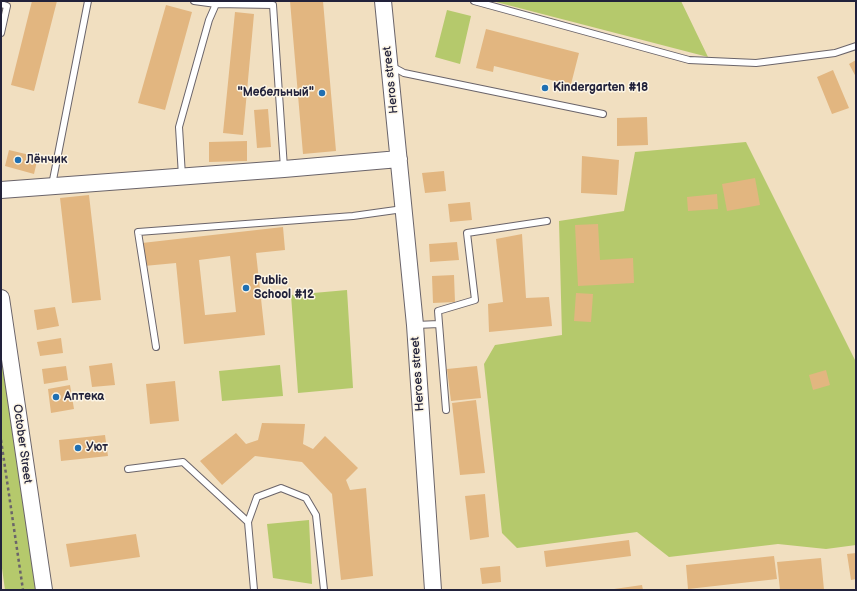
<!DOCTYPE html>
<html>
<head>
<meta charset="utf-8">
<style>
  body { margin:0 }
  #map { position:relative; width:857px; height:591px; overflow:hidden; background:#f1dfc0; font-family:"Balsamiq Sans",sans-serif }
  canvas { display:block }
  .frame { position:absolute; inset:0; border:2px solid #22223b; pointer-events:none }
</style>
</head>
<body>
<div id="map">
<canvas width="857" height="591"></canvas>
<div class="frame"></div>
</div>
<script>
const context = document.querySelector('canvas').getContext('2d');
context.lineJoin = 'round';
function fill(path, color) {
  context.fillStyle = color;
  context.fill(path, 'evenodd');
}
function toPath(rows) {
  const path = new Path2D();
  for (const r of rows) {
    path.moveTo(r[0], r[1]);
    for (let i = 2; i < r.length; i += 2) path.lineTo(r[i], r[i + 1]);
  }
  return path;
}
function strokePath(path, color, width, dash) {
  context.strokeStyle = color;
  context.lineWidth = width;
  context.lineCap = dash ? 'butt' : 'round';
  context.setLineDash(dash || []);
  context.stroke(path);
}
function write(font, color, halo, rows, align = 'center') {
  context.font = font + ' "Balsamiq Sans",sans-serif';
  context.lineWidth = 3;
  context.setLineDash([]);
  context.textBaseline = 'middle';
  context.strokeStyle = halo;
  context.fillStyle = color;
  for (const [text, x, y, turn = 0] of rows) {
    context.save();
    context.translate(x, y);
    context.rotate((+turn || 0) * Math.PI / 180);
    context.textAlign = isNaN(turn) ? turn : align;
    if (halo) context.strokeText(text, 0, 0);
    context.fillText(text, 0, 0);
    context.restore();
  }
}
const green = toPath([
  [496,1,681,1,708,57,496,2],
  [447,10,471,16,460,64,435,57],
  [746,142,856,362,856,545,826,549,778,544,669,557,637,532,517,548,502,533,484,364,495,345,562,335,559,221,624,211,635,152],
  [347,290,353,388,298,393,291,295],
  [1,335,38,590,5,590,1,561],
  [280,365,283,396,222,401,219,371],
  [309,520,312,584,273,578,267,524]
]);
const building = toPath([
  [32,1,57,1,34,91,11,85],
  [290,1,323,1,336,151,303,154],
  [166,5,192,12,165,110,138,103],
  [235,12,254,14,243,135,223,133],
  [486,29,579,53,569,92,553,88,555,81,494,66,493,72,476,68],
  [856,60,856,77,849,64],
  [833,70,849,108,832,114,817,77],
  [268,109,271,147,257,148,254,110],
  [647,117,648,145,617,146,617,118],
  [247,141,247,161,209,162,209,142],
  [9,150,38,157,34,174,5,166],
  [582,156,619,160,617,195,581,193],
  [444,171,446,191,425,193,422,173],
  [755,178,760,205,727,211,722,184],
  [717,194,718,209,688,211,687,197],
  [89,195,101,300,72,303,60,198],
  [470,202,472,220,450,222,448,204],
  [598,224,600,260,633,258,634,283,578,286,575,225],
  [283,227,285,250,256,253,265,335,184,344,176,263,144,266,142,243],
  [230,256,236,312,205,315,199,260],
  [522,234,526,298,549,297,552,326,489,332,488,304,503,302,496,239],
  [457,242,459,260,430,262,429,244],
  [454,275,455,302,433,303,432,276],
  [576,293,593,294,591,322,574,321],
  [55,307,59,326,37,330,34,310],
  [61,338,63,353,40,356,37,342],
  [112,363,115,385,92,387,89,366],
  [66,366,68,380,44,384,42,369],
  [477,366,481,398,451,401,447,369],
  [826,370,830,385,813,390,809,375],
  [175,381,179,421,150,424,146,384],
  [70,385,74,409,51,413,48,389],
  [476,400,485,473,460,475,452,403],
  [262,423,305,424,303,444,313,449,325,436,358,468,346,480,350,490,366,488,373,576,341,580,332,494,302,462,255,456,222,485,200,461,236,433,246,444,258,440],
  [105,435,108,456,61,461,59,440],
  [485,494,489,537,470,540,465,496],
  [136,534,140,557,70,567,66,544],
  [629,540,631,556,546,567,544,551],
  [856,553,856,579,851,580,847,554],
  [774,556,777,579,688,589,686,565],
  [821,558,824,590,780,590,777,562],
  [500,566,501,582,482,584,480,568],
  [642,585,643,590,614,590,614,589]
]);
const path = toPath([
  [1,440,23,590]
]);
const service = toPath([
  [194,1,216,4],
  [474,1,689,60,756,63,835,53,856,46],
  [1,4,7,6,1,33],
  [391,66,404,73,603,114],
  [182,176,179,127,209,20,216,4,273,5,284,168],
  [52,185,88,1],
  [416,325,439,324],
  [156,347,138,232,353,216,403,209],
  [446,410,438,311,475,300,467,233,547,221],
  [128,469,183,462,248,522],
  [254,590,248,522,257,497,281,488,306,498,316,515,324,590]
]);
const tertiary = toPath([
  [383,1,415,325,433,590],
  [1,190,284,169,399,159],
  [1,298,44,590]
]);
const markers = [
  [545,88,4,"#1f6fb2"],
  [322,93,4,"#1f6fb2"],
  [18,160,4,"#1f6fb2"],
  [246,288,4,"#1f6fb2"],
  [56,397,4,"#1f6fb2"],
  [78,448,4,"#1f6fb2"]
];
const streetNames = [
  ["Heros street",391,80,-96],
  ["Heroes street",418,374,-94],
  ["October Street",22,444,82]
];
const poiNames = [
  ["Kindergarten #18",553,88],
  ["\"Мебельный\"",314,93,"right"],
  ["Лёнчик",26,160],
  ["Public",254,281],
  ["School #12",254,295],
  ["Аптека",64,397],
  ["Уют",86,448]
];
fill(green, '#b5c96c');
fill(building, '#e2b680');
strokePath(service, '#6a646a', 8);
strokePath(tertiary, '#6a646a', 18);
strokePath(path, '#6a646a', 2.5, [3, 3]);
strokePath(service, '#fff', 6);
strokePath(tertiary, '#fff', 16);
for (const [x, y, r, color] of markers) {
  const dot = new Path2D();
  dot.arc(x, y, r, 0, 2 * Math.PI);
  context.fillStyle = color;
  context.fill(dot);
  strokePath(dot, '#fcf5e5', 1.5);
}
write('12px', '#22223b', '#fcf5e5', streetNames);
write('bold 12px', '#22223b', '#fcf5e5', poiNames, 'left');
</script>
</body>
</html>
